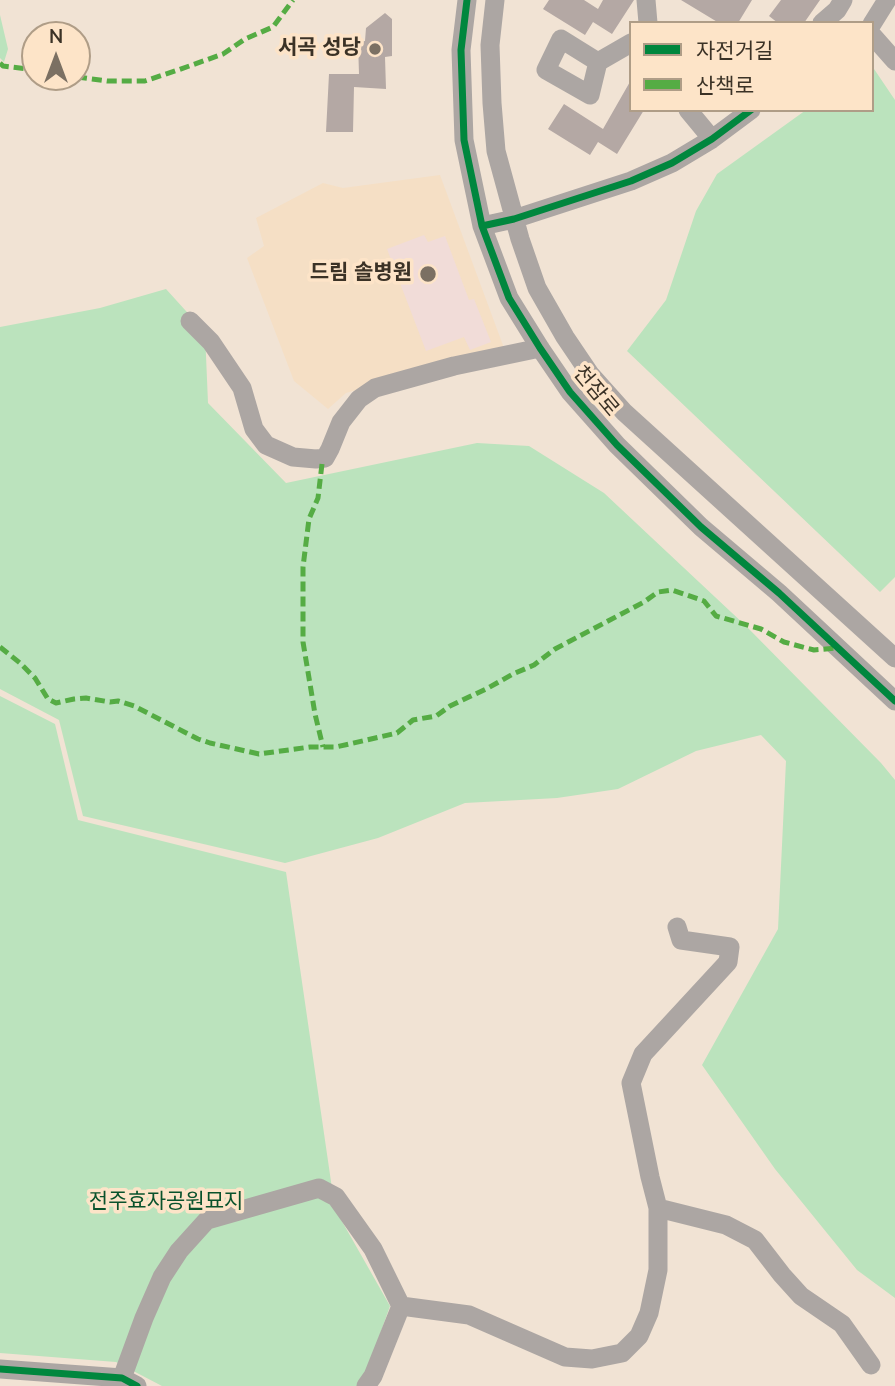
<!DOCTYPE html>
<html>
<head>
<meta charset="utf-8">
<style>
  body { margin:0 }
  #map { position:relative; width:895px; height:1386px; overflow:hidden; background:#f1e3d4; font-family:"Nunito Sans","Noto Sans KR",sans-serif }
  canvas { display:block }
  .legend { position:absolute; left:629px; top:21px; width:245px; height:91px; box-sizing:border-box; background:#fde4c8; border:2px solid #af9d87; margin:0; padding:9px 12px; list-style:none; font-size:21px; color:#3b3226 }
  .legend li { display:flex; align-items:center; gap:14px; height:35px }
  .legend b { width:35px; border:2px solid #af9d87 }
  .north { position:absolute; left:21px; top:21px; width:70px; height:70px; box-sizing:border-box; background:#fde4c8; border:2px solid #af9d87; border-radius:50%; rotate:0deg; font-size:19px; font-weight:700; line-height:28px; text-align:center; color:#3b3226 }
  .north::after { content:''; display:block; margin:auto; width:24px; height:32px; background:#7b7063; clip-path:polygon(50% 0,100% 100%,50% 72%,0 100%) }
</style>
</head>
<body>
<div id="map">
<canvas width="895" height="1386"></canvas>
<ul class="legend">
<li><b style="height:9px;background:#00873e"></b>자전거길</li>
<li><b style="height:9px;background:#55ac44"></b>산책로</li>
</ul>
<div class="north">N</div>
</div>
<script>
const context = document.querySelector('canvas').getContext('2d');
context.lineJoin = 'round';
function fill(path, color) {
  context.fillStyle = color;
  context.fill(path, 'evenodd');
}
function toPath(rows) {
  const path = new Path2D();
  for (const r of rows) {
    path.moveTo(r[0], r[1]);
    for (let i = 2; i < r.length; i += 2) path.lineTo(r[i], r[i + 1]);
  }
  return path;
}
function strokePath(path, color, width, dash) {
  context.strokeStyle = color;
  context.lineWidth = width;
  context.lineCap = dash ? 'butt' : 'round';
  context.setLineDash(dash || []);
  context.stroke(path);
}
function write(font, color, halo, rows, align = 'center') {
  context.font = font + ' "Nunito Sans","Noto Sans KR",sans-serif';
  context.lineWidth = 7;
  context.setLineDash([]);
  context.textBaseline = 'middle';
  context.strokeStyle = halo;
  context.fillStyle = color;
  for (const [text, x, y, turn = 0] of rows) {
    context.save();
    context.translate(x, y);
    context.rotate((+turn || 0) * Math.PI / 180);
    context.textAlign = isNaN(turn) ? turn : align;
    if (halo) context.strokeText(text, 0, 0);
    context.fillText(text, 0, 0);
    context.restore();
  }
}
const built = toPath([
  [440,175,504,348,346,393,328,409,294,381,247,258,264,246,256,218,323,183,343,188]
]);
const medical = toPath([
  [424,235,428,242,445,236,469,300,474,299,491,342,470,350,464,337,426,351,387,249]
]);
const green = toPath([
  [0,15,8,49,4,62,0,58],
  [872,66,895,100,895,577,880,592,627,351,666,300,696,211,717,174,806,110,872,110],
  [166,289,205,332,208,403,286,483,477,443,529,446,604,493,747,627,881,763,895,780,895,1298,857,1270,775,1169,702,1065,778,929,786,761,761,735,696,751,618,789,557,798,465,803,378,838,285,863,83,816,59,720,0,689,0,327,100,308],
  [0,696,55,724,78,820,286,872,335,1209,390,1306,367,1371,357,1386,162,1386,116,1362,0,1353]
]);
const building = toPath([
  [549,0,584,0,598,9,603,0,634,0,612,34,593,22,585,35,543,9],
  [681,0,752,0,738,23,719,23],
  [781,0,820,0,804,23,778,23,769,16],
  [385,13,392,19,392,56,385,57,386,89,354,87,353,132,326,132,329,74,359,74,358,42,365,41,366,28],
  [631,80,631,110,644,110,617,154,598,142,590,155,548,129,564,104,603,129]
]);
const minor = toPath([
  [467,0,461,50,464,140,482,226,509,298,540,348,570,392,617,445,701,527,779,593,895,701],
  [495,0,490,45,492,103,496,151,520,239,537,288,565,337,590,374,624,412,895,658],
  [646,0,648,23],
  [822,23,837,10,843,0],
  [872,24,887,0],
  [872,35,895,61],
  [598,62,561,39,546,70,590,95,598,62,631,43],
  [688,110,712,139],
  [482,226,514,219,631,181,672,163,712,139,751,110],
  [190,321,211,342,242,388,254,429,266,445,293,457,316,459,325,458,330,449,341,422,359,399,375,388,454,366,540,348],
  [658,1208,726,1225,755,1240,782,1275,801,1296,842,1324,871,1365],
  [401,1306,469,1315,565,1357,592,1359,622,1353,639,1336,649,1313,658,1270,658,1208,650,1177,631,1083,643,1054,728,962,730,947,681,940,677,927],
  [0,1369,122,1378,137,1386],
  [122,1378,144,1318,162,1277,179,1251,207,1220,319,1188,336,1197,373,1249,401,1306,373,1376,366,1386]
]);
const quiet = toPath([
  [0,63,3,66,35,70],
  [77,77,107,81,145,81,178,70,223,54,245,39,273,27,293,0],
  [322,464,318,498,309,519,303,567,303,642,315,714,323,747],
  [0,647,20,663,35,678,48,699,56,703,74,699,86,698,110,702,118,701,134,706,198,739,210,743,259,754,310,747,336,747,397,733,413,720,436,716,450,706,488,688,513,674,534,665,555,649,644,602,658,592,672,590,704,601,716,616,761,629,784,642,814,650,837,648]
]);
const cycleway = toPath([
  [467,0,461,50,464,140,482,226,509,298,540,348,570,392,617,445,701,527,779,593,895,701],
  [482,226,514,219,631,181,672,163,712,139,751,110],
  [0,1369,122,1378,137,1386]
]);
const markers = [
  [375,49,7,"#7b7063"],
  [428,274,9,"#7b7063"]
];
const poiNames = [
  ["서곡 성당",361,49],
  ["드림 솔병원",412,274]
];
const streetNames = [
  ["천잠로",595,392,50]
];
const parkNames = [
  ["전주효자공원묘지",166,1203]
];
fill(built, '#f5dfc5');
fill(medical, '#f1dcd8');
fill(green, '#bbe3bd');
fill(building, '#b4a8a4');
strokePath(minor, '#aca6a3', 19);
strokePath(quiet, '#55ac44', 5, [10, 5]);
strokePath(cycleway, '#00873e', 7);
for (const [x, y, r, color] of markers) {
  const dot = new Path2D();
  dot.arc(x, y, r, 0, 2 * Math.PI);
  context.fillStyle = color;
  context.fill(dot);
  strokePath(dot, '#fde4c8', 2.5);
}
write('bold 21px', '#3b3226', '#fde4c8', poiNames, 'right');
write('21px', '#3b3226', '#fde4c8', streetNames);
write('21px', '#09522c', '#fde4c8', parkNames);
</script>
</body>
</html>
